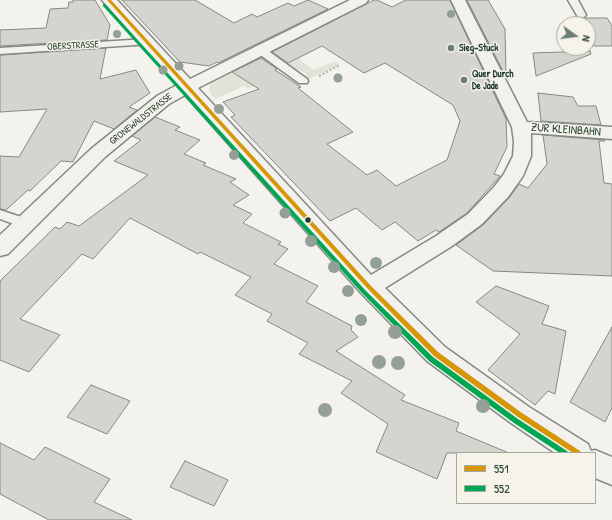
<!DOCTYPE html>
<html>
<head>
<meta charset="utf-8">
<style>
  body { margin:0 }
  #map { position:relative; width:612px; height:520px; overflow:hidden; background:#f4f2ec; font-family:"Patrick Hand",sans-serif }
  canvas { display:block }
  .legend { position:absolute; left:456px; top:452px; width:140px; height:52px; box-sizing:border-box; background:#f7f3e8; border:1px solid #a1aaa0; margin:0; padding:5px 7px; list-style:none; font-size:12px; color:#1f3d34 }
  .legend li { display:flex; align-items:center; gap:8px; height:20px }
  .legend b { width:20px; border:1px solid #a1aaa0 }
  .north { position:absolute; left:556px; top:16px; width:40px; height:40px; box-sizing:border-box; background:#f7f3e8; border:1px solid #a1aaa0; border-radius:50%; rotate:104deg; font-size:11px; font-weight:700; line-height:16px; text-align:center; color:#1f3d34 }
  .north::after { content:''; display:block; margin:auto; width:14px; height:18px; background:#6a7c74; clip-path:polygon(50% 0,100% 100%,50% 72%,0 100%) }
</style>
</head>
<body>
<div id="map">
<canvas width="612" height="520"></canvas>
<ul class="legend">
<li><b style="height:5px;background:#d79608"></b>551</li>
<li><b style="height:5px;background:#00a651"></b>552</li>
</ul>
<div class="north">N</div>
</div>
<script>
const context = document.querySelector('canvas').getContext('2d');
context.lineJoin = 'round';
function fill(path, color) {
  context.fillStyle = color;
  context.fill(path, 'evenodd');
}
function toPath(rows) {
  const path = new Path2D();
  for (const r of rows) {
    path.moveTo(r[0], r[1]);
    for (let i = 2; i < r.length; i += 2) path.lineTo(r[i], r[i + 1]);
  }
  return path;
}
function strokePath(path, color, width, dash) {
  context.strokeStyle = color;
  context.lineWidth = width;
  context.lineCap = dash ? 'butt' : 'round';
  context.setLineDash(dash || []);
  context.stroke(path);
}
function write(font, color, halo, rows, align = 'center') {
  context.font = font + ' "Patrick Hand",sans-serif';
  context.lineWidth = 3;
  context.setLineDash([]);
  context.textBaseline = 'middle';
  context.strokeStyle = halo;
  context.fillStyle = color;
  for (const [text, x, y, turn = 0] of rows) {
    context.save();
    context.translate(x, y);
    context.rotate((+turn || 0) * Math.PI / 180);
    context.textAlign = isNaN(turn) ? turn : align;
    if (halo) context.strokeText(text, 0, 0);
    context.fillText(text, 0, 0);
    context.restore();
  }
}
const green = toPath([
  [281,46,314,70,335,61,340,65,306,80,306,73,289,67,268,51],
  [231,72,254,86,248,89,244,86,215,99,209,91,210,84,214,80]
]);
const building = toPath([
  [73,0,95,0,110,25,107,40,0,46,0,30,46,28,50,9,68,8,69,2,73,2,73,0],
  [122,0,195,0,234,23,252,14,257,17,288,3,294,6,308,0,328,9,218,63,217,62,209,66,180,62,122,0],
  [374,0,377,0,392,7,406,0,450,0,506,119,507,147,494,174,500,176,467,213,439,232,436,230,418,241,395,222,382,230,356,208,330,221,231,117,235,115,223,102,259,89,232,72,261,58,277,69,275,70,301,87,298,88,353,132,327,144,367,175,377,170,396,186,447,160,460,121,453,105,385,63,364,73,322,46,288,63,272,52,374,0],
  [467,0,488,0,505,29,506,77,467,0],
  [580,18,607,18,612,26,612,46,594,46,588,34,588,24,583,24,580,18],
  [106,48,100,79,136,70,150,93,129,107,137,110,114,129,94,121,73,162,61,161,30,191,28,190,6,210,0,209,0,156,19,157,47,109,0,112,0,55,106,48],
  [590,51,591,54,536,76,533,53,590,51],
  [538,93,573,97,578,106,596,106,601,125,541,121,538,93],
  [155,117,180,127,175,130,200,140,184,154,206,163,203,165,236,179,230,182,249,195,233,205,252,214,243,223,281,242,278,244,288,249,274,264,318,286,306,302,352,326,351,330,358,337,336,351,405,395,401,400,459,423,456,431,509,453,447,453,437,479,376,452,388,424,341,393,352,381,299,354,308,343,267,321,272,314,235,295,251,277,200,252,198,254,130,218,93,259,82,254,20,319,60,335,29,372,0,360,0,281,55,227,60,229,67,222,79,226,148,175,114,161,141,140,132,136,155,117],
  [543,135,604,140,605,141,599,141,604,183,612,184,612,276,493,271,456,245,483,225,509,198,519,184,528,188,547,164,543,135],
  [496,286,549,306,542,324,566,331,555,394,548,391,535,405,488,370,520,334,476,302,496,286],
  [612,327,612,408,605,422,570,402,612,327],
  [91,385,130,401,107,434,67,417,91,385],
  [0,443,34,460,45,447,110,479,94,502,132,520,49,520,0,494,0,443],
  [185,461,228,480,214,506,170,487,185,461]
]);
const path = toPath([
  [319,76,340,65]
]);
const service = toPath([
  [568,0,578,0,586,15,584,17,578,17,568,0],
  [147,39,150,40,152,42,150,44,0,54,0,48,147,39],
  [259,46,263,47,307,79,308,81,307,83,299,83,255,51,254,49,255,47,259,46],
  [0,210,30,220,32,223,30,226,25,228,0,219,0,210]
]);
const minor = toPath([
  [102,0,117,0,190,79,350,0,368,0,366,3,198,88,371,275,436,236,468,214,494,187,504,174,513,156,514,142,512,127,451,0,465,0,527,122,612,127,612,139,531,133,531,156,523,176,508,197,482,224,452,246,385,288,445,347,529,407,588,444,591,451,595,450,612,457,612,485,595,478,595,453,555,453,511,423,427,361,361,293,185,95,169,104,105,157,8,254,0,256,0,235,91,149,157,96,177,85,102,0]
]);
const bus1 = toPath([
  [107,0,111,0,371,286,438,352,522,413,580,451,581,453,573,453,518,417,434,356,367,288,107,0]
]);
const bus2 = toPath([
  [103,4,105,4,366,291,433,357,518,419,567,451,568,453,560,453,514,423,429,361,362,293,103,6,103,4]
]);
const trees = [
  [451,14,4],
  [117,34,4],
  [179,66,4.5],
  [163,70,4.5],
  [338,78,4.5],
  [219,109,5],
  [234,155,5],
  [285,213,5.5],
  [311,241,6],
  [376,263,6],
  [334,267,6],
  [348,291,6],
  [361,320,6],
  [395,332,7],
  [379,362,7],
  [398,363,7],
  [483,406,7],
  [325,410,7]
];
const markers = [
  [451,48,4,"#6a7c74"],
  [464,80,4,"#6a7c74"],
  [308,220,3.5,"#1f3d34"]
];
const farStreetnames = [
  ["OBERSTRASSE",73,46,-3],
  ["GRONEWALDSTRASSE",141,119,-38]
];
const farPoinames = [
  ["Sieg-Stuck",459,48],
  ["Quer Durch",472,74],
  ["De Jade",472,86]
];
const streetNames = [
  ["ZUR KLEINBAHN",566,130,4]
];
fill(green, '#e2e2d9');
fill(building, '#d5d5d0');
strokePath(building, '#848985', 1);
strokePath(service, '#848985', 3);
strokePath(minor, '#848985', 3);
strokePath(path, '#b0b2ae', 2, [2, 2]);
fill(service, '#f2f1ed');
fill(minor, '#f2f1ed');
fill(bus1, '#d79608');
fill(bus2, '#00a651');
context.fillStyle = '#939f97';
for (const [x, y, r] of trees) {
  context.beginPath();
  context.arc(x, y, r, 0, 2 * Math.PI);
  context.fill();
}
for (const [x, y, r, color] of markers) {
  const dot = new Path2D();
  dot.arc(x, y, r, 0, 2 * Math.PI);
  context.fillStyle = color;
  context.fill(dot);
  strokePath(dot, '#f7f3e8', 1.5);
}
write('10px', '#1f3d34', '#f7f3e8', farStreetnames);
write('bold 10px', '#1f3d34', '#f7f3e8', farPoinames, 'left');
write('12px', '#1f3d34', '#f7f3e8', streetNames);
</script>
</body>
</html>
